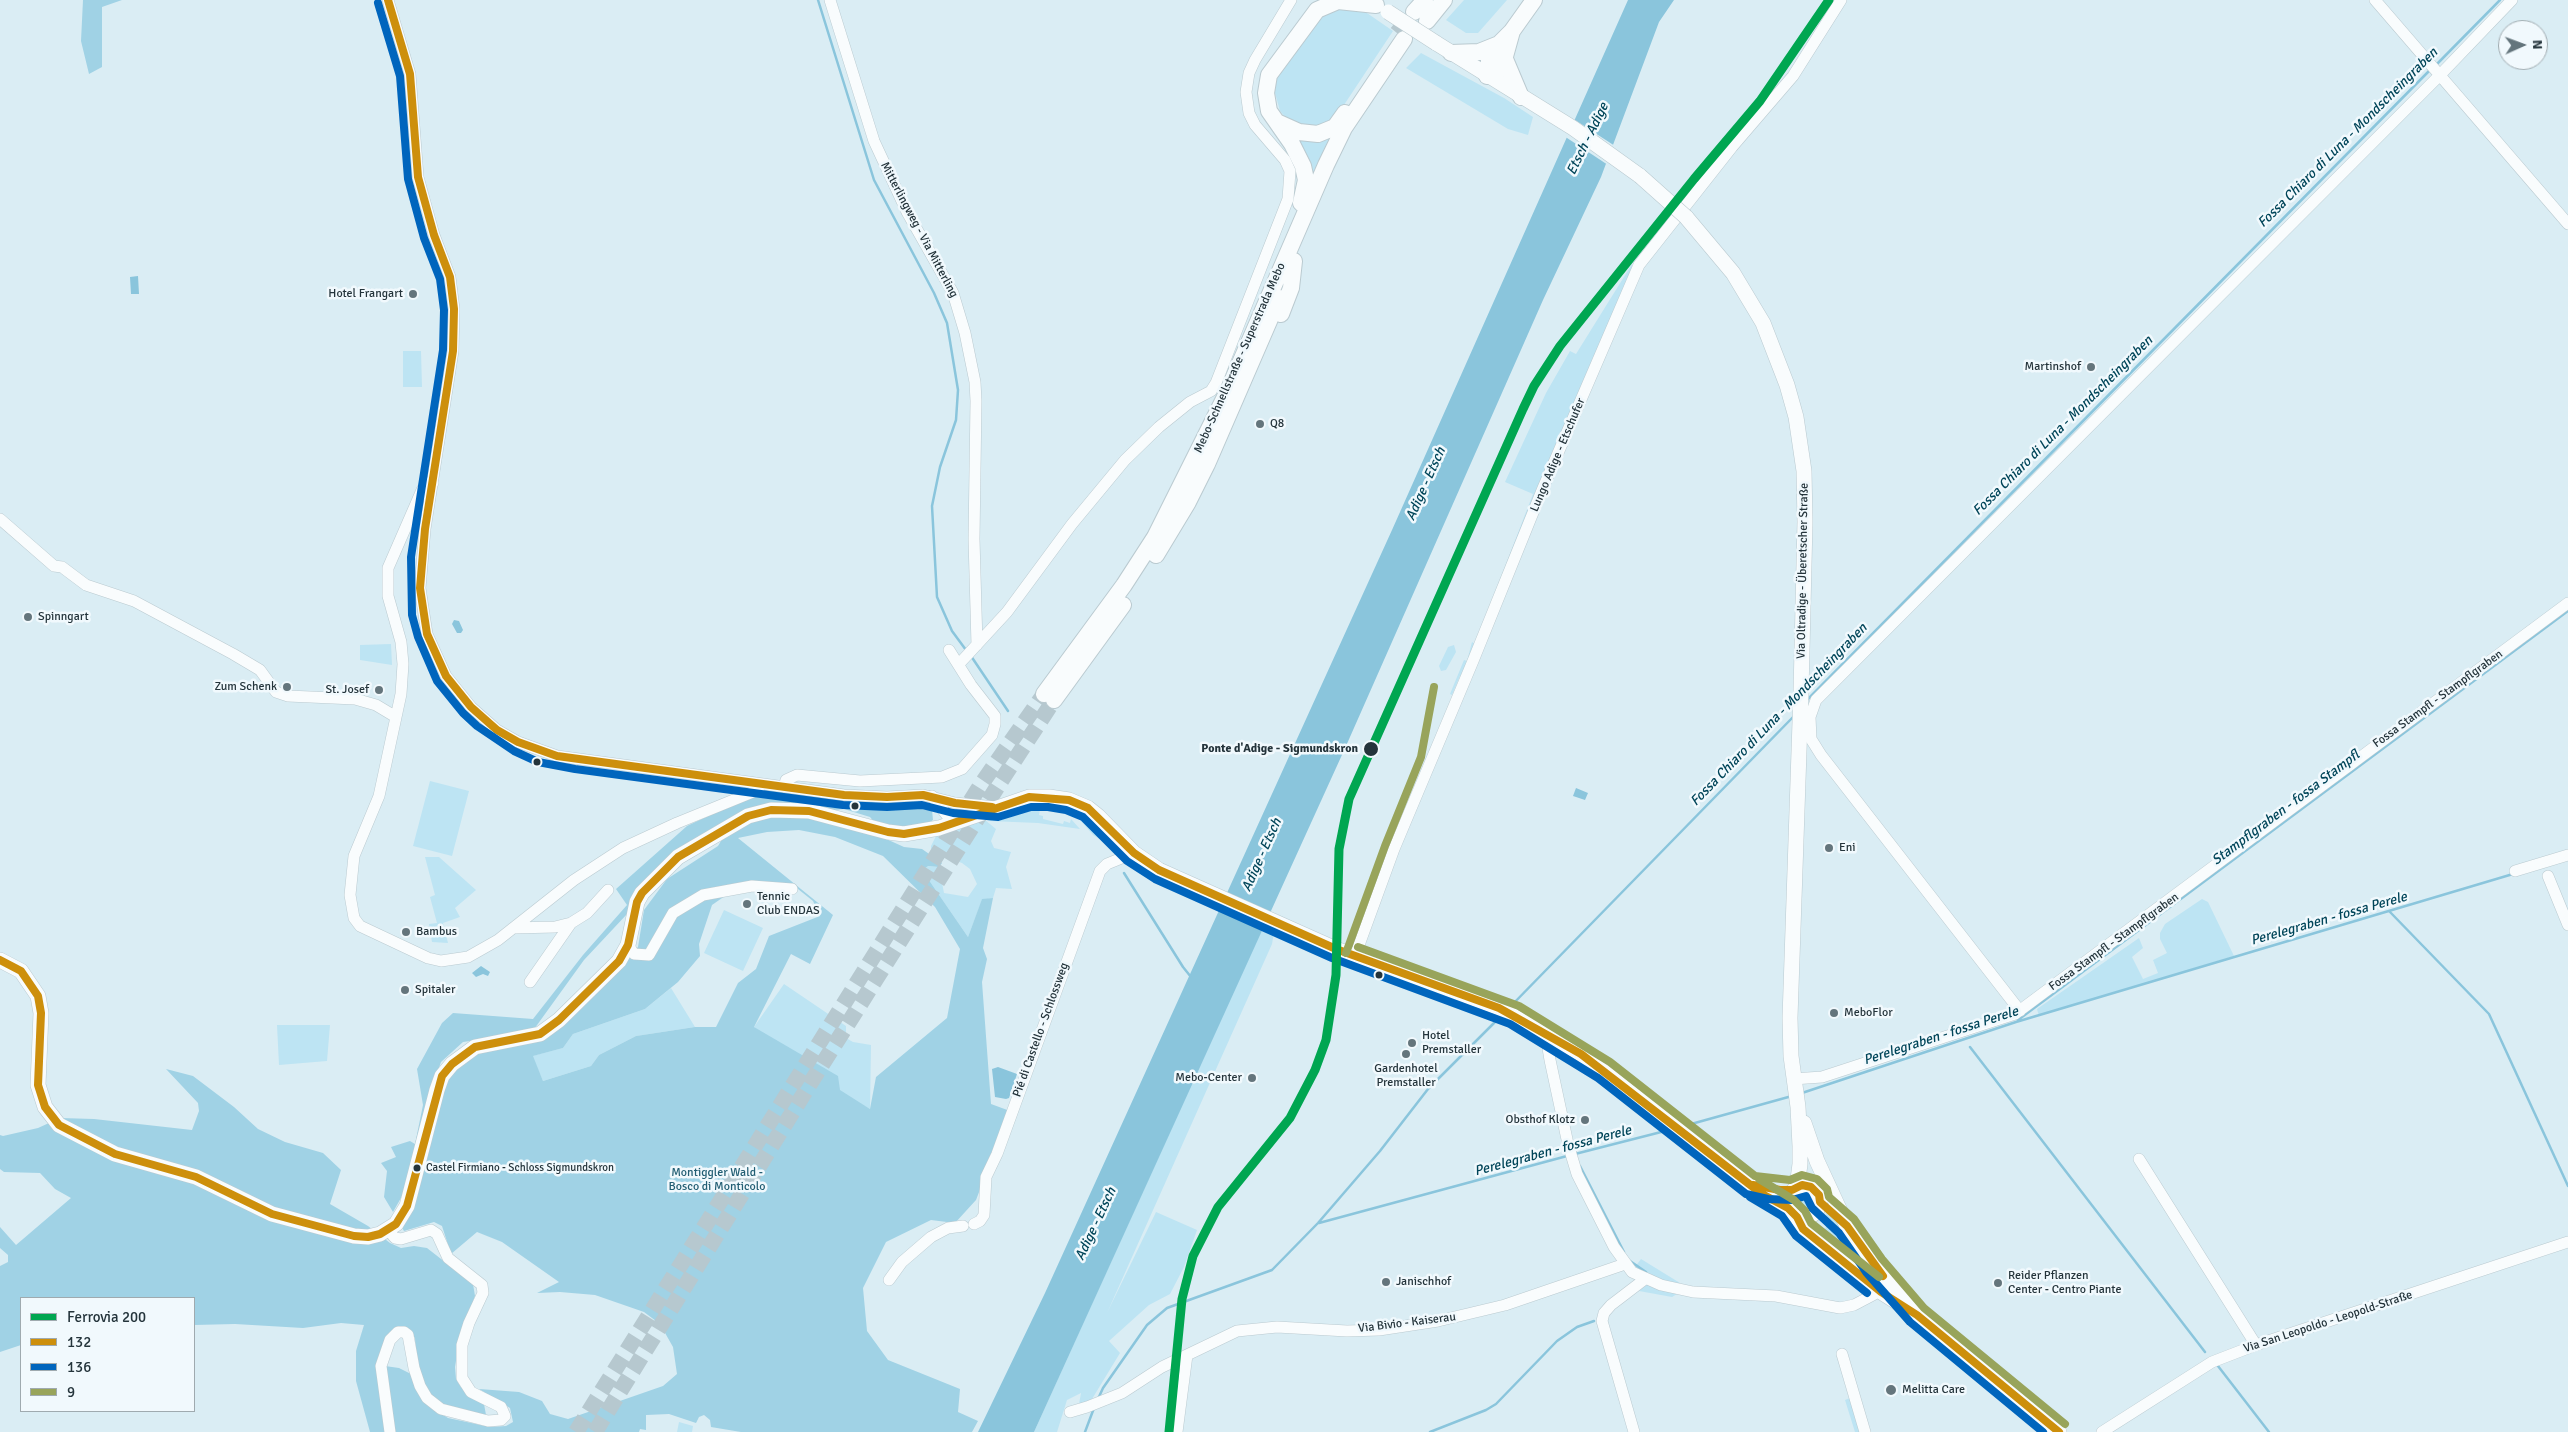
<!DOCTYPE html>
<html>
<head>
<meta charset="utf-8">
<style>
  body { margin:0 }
  #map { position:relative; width:2568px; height:1432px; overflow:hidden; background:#daedf4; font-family:Signika,sans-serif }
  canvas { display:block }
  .legend { position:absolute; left:20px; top:1297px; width:175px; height:115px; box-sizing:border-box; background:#f1f9fd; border:1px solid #9faaaf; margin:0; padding:6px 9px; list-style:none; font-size:15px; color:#24343b }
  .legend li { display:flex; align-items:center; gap:10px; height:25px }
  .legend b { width:25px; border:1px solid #9faaaf }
  .north { position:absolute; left:2498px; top:20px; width:50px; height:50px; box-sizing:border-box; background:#f1f9fd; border:1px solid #9faaaf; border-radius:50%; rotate:88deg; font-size:14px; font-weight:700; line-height:20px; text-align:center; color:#24343b }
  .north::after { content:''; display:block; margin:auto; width:18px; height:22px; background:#64757c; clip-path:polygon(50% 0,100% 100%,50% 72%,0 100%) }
</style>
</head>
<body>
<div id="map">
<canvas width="2568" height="1432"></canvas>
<ul class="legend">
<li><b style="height:6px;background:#00a651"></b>Ferrovia 200</li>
<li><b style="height:6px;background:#cd8f0c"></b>132</li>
<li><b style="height:6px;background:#0065bd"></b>136</li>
<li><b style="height:6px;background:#98a45b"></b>9</li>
</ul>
<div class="north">N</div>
</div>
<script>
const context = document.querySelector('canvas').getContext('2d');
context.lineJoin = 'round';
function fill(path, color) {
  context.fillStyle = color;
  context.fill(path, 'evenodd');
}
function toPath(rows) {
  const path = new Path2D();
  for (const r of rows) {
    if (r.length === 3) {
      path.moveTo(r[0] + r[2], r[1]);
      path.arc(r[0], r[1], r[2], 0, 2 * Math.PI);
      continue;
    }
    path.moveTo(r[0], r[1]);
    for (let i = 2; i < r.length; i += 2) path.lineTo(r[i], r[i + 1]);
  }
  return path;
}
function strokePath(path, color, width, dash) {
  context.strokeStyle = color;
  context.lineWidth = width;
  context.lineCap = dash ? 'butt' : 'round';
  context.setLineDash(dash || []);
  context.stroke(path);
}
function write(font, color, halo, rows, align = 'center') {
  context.font = font + ' Signika,sans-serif';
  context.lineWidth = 5;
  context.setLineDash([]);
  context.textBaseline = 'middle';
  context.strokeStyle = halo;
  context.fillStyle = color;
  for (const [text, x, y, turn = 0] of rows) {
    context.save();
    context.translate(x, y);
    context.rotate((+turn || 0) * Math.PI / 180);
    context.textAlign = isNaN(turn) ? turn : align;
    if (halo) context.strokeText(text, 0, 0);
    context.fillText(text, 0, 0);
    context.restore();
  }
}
const green = toPath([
  [1464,0,1507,0,1478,33,1466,33,1446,20],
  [1344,5,1364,11,1393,31,1334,120,1321,125,1304,125,1287,119,1280,111,1275,93,1276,81,1283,67,1317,19],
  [1421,53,1504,98,1533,117,1528,135,1508,129,1406,68],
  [1294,136,1333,137,1313,180],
  [1632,264,1632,272,1464,678,1460,676,1452,695,1450,694,1464,660,1467,661,1472,642,1475,644,1533,494,1505,482,1546,393,1570,351,1576,354],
  [403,351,421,351,422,387,403,387],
  [391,644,392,665,360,660,360,645],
  [1454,645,1456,652,1446,670,1441,671,1439,666,1448,647],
  [430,781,469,791,452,856,413,846],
  [1041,803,1039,815,1043,816,1043,819,1063,824,1064,821,1070,823,1071,819,1080,829,1038,823,990,821,984,819,1025,805],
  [1070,807,1081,811,1120,846,1111,846,1093,835,1075,814,1068,813],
  [985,820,996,829,991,841,994,848,1011,852,1006,867,1012,889,996,888,993,898,982,900,968,937,922,870,927,866,939,867,944,893,968,897,977,884,970,869,962,863,943,856,931,849,931,846,936,836],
  [425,857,439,857,476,890,455,908,460,917,443,923,448,943,432,942,429,924,437,923,430,897,435,895],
  [2202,899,2208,902,2234,956,2039,1016,2037,1009,2139,938,2143,948,2132,957,2143,979,2158,973,2153,960,2167,953,2160,939,2160,933,2165,924],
  [724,910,763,928,743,971,704,953],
  [1263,926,1274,932,1272,944,1107,1313,1156,1212,1197,1230,1184,1267,1170,1294,1149,1305,1109,1341,1120,1353,1089,1404,1079,1404,1081,1393,1067,1400,1057,1432,1034,1432],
  [784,984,846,1026,846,1038,853,1042,871,1045,870,1109,813,1079,754,1027],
  [671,988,695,1027,636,1036,599,1055,591,1066,543,1081,532,1056,563,1048,573,1034,645,1009],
  [277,1025,330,1025,327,1061,279,1065],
  [1803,1201,9],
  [1826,1210,1840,1225,1872,1272,1870,1275,1822,1237,1827,1224],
  [1641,1259,1680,1283,1676,1287,1646,1274,1635,1267],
  [1647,1284,1677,1294,1672,1297,1639,1291],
  [1850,1398,1860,1432,1855,1432,1845,1400],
  [679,1422,693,1426,692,1432,677,1432]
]);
const forest = toPath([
  [83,0,122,0,102,7,102,67,89,74,81,41],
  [778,788,878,803,926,803,932,810,933,820,923,827,901,829,875,823,870,817,844,809,728,821,628,913,584,960,532,1032,463,1042,441,1062,429,1096,406,1189,393,1212,384,1197,387,1171,381,1163,396,1157,391,1147,410,1141,415,1144,423,1105,417,1069,442,1023,453,1013,533,1019,583,955,627,905,616,889,687,826,763,790],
  [793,812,864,829,904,847,922,849,942,863,939,867,928,866,922,870,968,937,982,899,993,898,983,948,987,959,982,982,991,1104,1010,1111,976,1200,955,1223,931,1220,886,1242,863,1288,867,1331,888,1360,960,1389,958,1412,978,1421,972,1432,741,1432,711,1427,710,1420,704,1415,699,1417,696,1423,669,1414,646,1415,646,1430,640,1429,639,1432,394,1432,385,1366,399,1368,411,1374,431,1407,448,1418,490,1427,506,1426,513,1422,510,1408,479,1389,519,1392,542,1401,550,1414,568,1419,663,1386,677,1374,673,1347,660,1324,644,1312,595,1295,560,1292,537,1293,559,1282,502,1242,477,1232,451,1254,442,1226,434,1222,404,1231,401,1226,447,1079,467,1057,572,1016,638,947,644,910,667,879,718,846,724,836,752,822],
  [799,830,835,837,883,856,935,907,960,949,947,1018,876,1077,870,1109,840,1090,838,1076,754,1027,791,954,810,964,833,915,738,838,767,832],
  [793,885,813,901,820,916,769,936,756,969,738,983,716,1027,695,1027,636,1036,599,1055,591,1066,543,1081,533,1056,563,1048,573,1034,645,1009,678,982,700,956,699,944,712,905,735,889],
  [166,1069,193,1076,234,1107,258,1129,285,1142,323,1153,341,1170,330,1204,368,1226,390,1243,401,1248,414,1246,427,1248,473,1284,475,1296,459,1342,455,1367,456,1379,461,1387,484,1404,486,1415,450,1407,437,1401,427,1389,416,1358,415,1338,409,1331,399,1328,390,1332,380,1352,385,1432,370,1432,356,1381,356,1351,364,1325,341,1323,303,1328,235,1324,194,1325,194,1298,21,1298,21,1345,0,1352,0,1266,8,1262,8,1255,0,1248,0,1227,16,1245,71,1198,55,1189,40,1173,4,1172,0,1169,0,1135,3,1136,38,1128,60,1118,94,1119,192,1130,199,1111,198,1103]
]);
const water = toPath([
  [1628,0,1674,0,1659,22,1601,177,1543,300,1346,746,1034,1432,978,1432,1045,1293,1392,530],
  [138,276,139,294,131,294,130,277],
  [454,620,459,621,463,630,461,633,457,633,452,624],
  [1576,788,1588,793,1585,800,1573,796],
  [481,966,490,972,488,976,483,974,476,977,472,973],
  [998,1067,1017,1074,1009,1098,1006,1099,995,1097,992,1069]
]);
const pier = toPath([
  [1572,118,1615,146,1608,165,1564,136]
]);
const stream = toPath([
  [818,0,874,180,934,293,947,323,958,390,956,420,940,467,932,506,937,597,952,631,966,650],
  [2436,65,2500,0],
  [971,656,1008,711],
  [1808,699,2430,70],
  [1124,873,1183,967,1191,977],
  [2390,912,2489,1014,2568,1186],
  [1509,1008,1795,715],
  [2018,1020,2568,611],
  [1970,1047,2205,1352],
  [1802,1093,2016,1022,2513,874],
  [1684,1126,1792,1096],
  [1575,1154,1669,1130],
  [1580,1166,1624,1252],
  [1319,1223,1567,1156],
  [1630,1261,1646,1272],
  [2218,1366,2269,1432],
  [1098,1399,1103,1388,1147,1325,1167,1308,1272,1270,1318,1223,1380,1151,1428,1089,1502,1015],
  [1085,1432,1094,1408],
  [1430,1432,1486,1410,1496,1404,1557,1341,1577,1327,1594,1321]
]);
const highwayTunnel = toPath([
  [1397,33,1414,12],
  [576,1432,980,786,1044,694],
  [595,1432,813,1079,1001,781,1054,700]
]);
const minor = toPath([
  [388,0,410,74,418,177,434,235,450,277,454,309,453,351,425,529,420,588,427,634,446,676,471,707,497,730,518,742,557,756,844,795,887,797,923,795,955,803,996,807],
  [830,0,874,141,907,212,953,293,965,333,975,382,976,401,974,539,977,645],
  [2375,0,2568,224],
  [433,483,426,483,422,490,388,568,388,596,401,642,403,664,401,694,379,796,354,856,350,895,354,918,360,926,428,958,441,961,468,957,498,940,574,880,623,848,677,823,758,790,760,784],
  [0,519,54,566,62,567,86,585,134,601,233,654,260,670,276,692,288,696,355,699,376,705,396,717],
  [959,664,1007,612,1072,524,1125,460,1159,427,1190,402,1211,391,1216,383,1288,199,1290,171,1285,160,1255,125,1249,113,1246,92,1249,73,1255,60,1291,0],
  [784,787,786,780,797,775,860,781,942,777,962,769,992,735,995,724,995,716,971,685,949,650],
  [932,796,953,823],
  [2515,871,2568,855],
  [2548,876,2568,925],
  [513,928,555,927,571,923,587,913,608,890],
  [628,945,634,954,649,955,673,913,703,895,752,886,792,889],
  [1355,956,1394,849,1473,661,1543,488,1639,265,1732,147,1793,76,1841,0],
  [530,982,571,923],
  [2020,1011,1821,755,1811,739,1810,717,1816,700,2439,76,2512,0],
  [1550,1036,1547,1042,1550,1060,1568,1144,1577,1174,1614,1247,1632,1272,1661,1285,1693,1292,1776,1296,1840,1308,1854,1305,1873,1295],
  [1793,1079,1822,1077,2015,1014,2568,603],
  [2139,1159,2256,1345],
  [974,1224,980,1221,984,1215,986,1177,997,1154,1100,871,1107,864,1134,853],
  [388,1230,395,1238,401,1239,431,1230,437,1234,448,1258,482,1285,483,1293,469,1323,462,1345,462,1378,471,1392,501,1407,505,1416,501,1420,488,1421,441,1409,427,1398,420,1386,414,1368,408,1335,404,1332,398,1332,390,1340,381,1366,390,1432],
  [889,1280,902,1262,931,1237,948,1228,963,1226],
  [1842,1354,1865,1432],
  [1070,1412,1087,1407,1122,1393,1162,1367,1237,1331,1277,1327,1347,1331,1379,1330,1438,1321,1505,1305,1625,1264],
  [1177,1432,1187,1355],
  [1634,1432,1602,1321,1604,1313,1611,1305,1645,1279],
  [2102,1432,2212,1362,2256,1345,2568,1242]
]);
const major = toPath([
  [1436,43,1573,128,1640,176],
  [1686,217,1733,273,1763,323,1787,385,1796,417,1804,471,1805,522,1801,692,1790,1018,1791,1056,1798,1107,1800,1146,1800,1164,1797,1187],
  [0,960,21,971,38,996,41,1013,38,1085,45,1107,59,1125,115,1154,196,1177,272,1214,354,1236,368,1237,380,1234,396,1224,407,1206,437,1090,442,1076,452,1064,475,1047,540,1034,559,1020,619,961,628,945,637,902,642,893,678,857,748,816,771,810,809,811,888,832,904,834,939,828,1029,797,1049,797,1069,800,1088,808,1098,816,1134,853,1159,870,1336,949,1499,1008,1581,1054,1762,1194,1788,1208,1797,1217,1803,1229,1881,1292,1917,1315,2059,1432],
  [1804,1123,1817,1161,1847,1226,1874,1265,1911,1308],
  [1788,1208,1788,1196,1797,1187,1806,1185,1815,1190,1820,1202,1816,1212,1808,1218,1797,1217]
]);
const highway = toPath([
  [1414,12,1425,0],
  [1427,21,1444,0],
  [1512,31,1502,67,1497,72,1487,76,1489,61,1499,44,1512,31,1534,0],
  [1451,53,1479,52,1499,44],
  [1505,59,1521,97],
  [1279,123,1299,132,1318,134,1335,127,1345,113],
  [1301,203,1306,180,1303,166,1292,144,1269,111,1266,93,1269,75,1317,10,1338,1,1376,5],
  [1281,314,1291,288,1294,261],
  [1156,555,1188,502,1207,464,1279,298],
  [1044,694,1124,585,1155,537,1228,391,1326,165,1344,128,1404,39],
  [1054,700,1123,605]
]);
const majorBridge = toPath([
  [1388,12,1436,43],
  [1640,176,1686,217]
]);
const bus1 = toPath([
  [388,0,410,74,418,177,434,235,450,277,454,309,453,351,425,529,420,588,427,634,446,676,471,707,497,730,518,742,557,756,844,795,887,797,923,795,955,803,992,807],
  [0,960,21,971,38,996,41,1013,38,1085,45,1107,59,1125,115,1154,196,1177,272,1214,354,1236,368,1237,380,1234,396,1224,407,1206,442,1076,452,1064,475,1047,540,1034,559,1020,619,961,628,945,637,902,642,893,678,857,748,816,771,810,809,811,888,832,904,834,939,828,1029,797,1069,800,1088,808,1134,853,1159,870,1336,949,1499,1008,1581,1054,1762,1194,1788,1208,1797,1217,1803,1229,1881,1292,1917,1315,2059,1432],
  [1753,1185,1780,1190,1792,1190,1802,1185,1811,1187,1819,1195,1820,1202,1847,1226,1883,1276]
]);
const bus2 = toPath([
  [378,3,400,76,408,179,424,238,440,279,444,310,443,350,411,557,412,615,418,637,437,681,463,713,477,726,514,751,538,762,575,769,843,805,887,807,922,805,953,813,998,817,1031,807,1048,807,1066,810,1083,817,1127,861,1155,879,1332,958,1510,1024,1598,1078,1746,1194,1768,1199,1792,1200,1806,1196,1812,1208,1839,1233,1866,1272,1910,1322,2043,1432],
  [1750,1197,1782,1216,1796,1236,1867,1293]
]);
const bus3 = toPath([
  [1358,947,1519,1006,1610,1062,1755,1176,1790,1180,1802,1175,1817,1179,1827,1189,1829,1197,1854,1219,1882,1259,1924,1308,2065,1424],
  [1346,953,1385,846,1421,757,1434,687],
  [1759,1179,1794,1200,1805,1211,1811,1223,1879,1277]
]);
const rail1 = toPath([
  [1169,1432,1182,1299,1193,1256,1218,1207,1290,1118,1315,1070,1326,1040,1336,975,1339,849,1349,799,1523,409,1534,386,1560,346,1694,179,1760,101,1829,0]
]);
const markers = [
  [413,294,5,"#64757c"],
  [2091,367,5,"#64757c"],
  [1260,424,5,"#64757c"],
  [28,617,5,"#64757c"],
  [287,687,5,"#64757c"],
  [379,690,5,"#64757c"],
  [1371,749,8,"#24343b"],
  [537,762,4.5,"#24343b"],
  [855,806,4.5,"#24343b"],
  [1829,848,5,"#64757c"],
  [747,904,5,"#64757c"],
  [406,932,5,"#64757c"],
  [1379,975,4.5,"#24343b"],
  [405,990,5,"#64757c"],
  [1834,1013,5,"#64757c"],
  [1412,1043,5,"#64757c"],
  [1406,1054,5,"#64757c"],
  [1252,1078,5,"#64757c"],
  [1585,1120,5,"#64757c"],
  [417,1168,4.5,"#24343b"],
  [1386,1282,5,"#64757c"],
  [1998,1283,5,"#64757c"],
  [1891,1390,6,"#64757c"]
];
const busNames = [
  ["Castel Firmiano - Schloss Sigmundskron",426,1168]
];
const streetNames = [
  ["Mitterlingweg - Via Mitterling",919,230,62],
  ["Mebo-Schnellstraße - Superstrada Mebo",1240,358,-66],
  ["Lungo Adige - Etschufer",1558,455,-67],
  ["Via Oltradige - Überetscher Straße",1803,571,-89],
  ["Fossa Stampfl - Stampflgraben",2438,699,-36],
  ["Fossa Stampfl - Stampflgraben",2114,942,-36],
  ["Pié di Castello - Schlossweg",1041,1030,-70],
  ["Via San Leopoldo - Leopold-Straße",2328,1322,-18],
  ["Via Bivio - Kaiserau",1407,1323,-7]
];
const poiNames = [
  ["Hotel Frangart",403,294,"right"],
  ["Martinshof",2081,367,"right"],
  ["Q8",1270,424],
  ["Spinngart",38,617],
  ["Zum Schenk",277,687,"right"],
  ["St. Josef",369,690,"right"],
  ["Eni",1839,848],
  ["Tennic",757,897],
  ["Club ENDAS",757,911],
  ["Bambus",416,932],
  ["Spitaler",415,990],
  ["MeboFlor",1844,1013],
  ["Hotel",1422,1036],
  ["Premstaller",1422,1050],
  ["Gardenhotel",1406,1069,"center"],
  ["Premstaller",1406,1083,"center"],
  ["Mebo-Center",1242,1078,"right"],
  ["Obsthof Klotz",1575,1120,"right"],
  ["Reider Pflanzen",2008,1276],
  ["Center - Centro Piante",2008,1290],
  ["Janischhof",1396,1282],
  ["Melitta Care",1902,1390]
];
const stopNames = [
  ["Ponte d'Adige - Sigmundskron",1358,749]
];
const parkNames = [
  ["Montiggler Wald -",717,1173],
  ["Bosco di Monticolo",717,1187]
];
const waterNames = [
  ["Fossa Chiaro di Luna - Mondscheingraben",2348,138,-45],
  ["Etsch - Adige",1588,139,-64],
  ["Fossa Chiaro di Luna - Mondscheingraben",2063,426,-45],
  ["Adige - Etsch",1426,484,-66],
  ["Fossa Chiaro di Luna - Mondscheingraben",1779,715,-46],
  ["Stampflgraben - fossa Stampfl",2286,808,-37],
  ["Adige - Etsch",1262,855,-66],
  ["Perelegraben - fossa Perele",2329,919,-16],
  ["Perelegraben - fossa Perele",1941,1036,-18],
  ["Perelegraben - fossa Perele",1553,1151,-15],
  ["Adige - Etsch",1096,1224,-65]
];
fill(green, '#bde4f3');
fill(forest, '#a0d2e5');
fill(water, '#8ac5dc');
fill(pier, '#daedf4');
strokePath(stream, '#8ac5dc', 2.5);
strokePath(highwayTunnel, '#b6c8cf', 16, [16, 8]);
strokePath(minor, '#bacad0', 12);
strokePath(major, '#bacad0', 16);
strokePath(highway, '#bacad0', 18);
strokePath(minor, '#f9fcfd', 11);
strokePath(major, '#f9fcfd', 15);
strokePath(highway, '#f9fcfd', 16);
strokePath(majorBridge, '#bacad0', 16, []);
strokePath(majorBridge, '#f9fcfd', 15);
strokePath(bus1, '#cd8f0c', 8);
strokePath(bus2, '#0065bd', 8);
strokePath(bus3, '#98a45b', 8);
strokePath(rail1, '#00a651', 9);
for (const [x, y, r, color] of markers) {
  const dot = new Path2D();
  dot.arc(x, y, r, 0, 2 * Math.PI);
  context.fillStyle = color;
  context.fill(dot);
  strokePath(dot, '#f1f9fd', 2);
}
write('11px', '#24343b', '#f1f9fd', busNames, 'left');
write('12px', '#24343b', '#f1f9fd', streetNames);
write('12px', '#24343b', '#f1f9fd', poiNames, 'left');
write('bold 12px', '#24343b', '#f1f9fd', stopNames, 'right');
write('12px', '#225e73', '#f1f9fd', parkNames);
write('italic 14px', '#004559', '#f1f9fd', waterNames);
</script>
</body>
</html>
